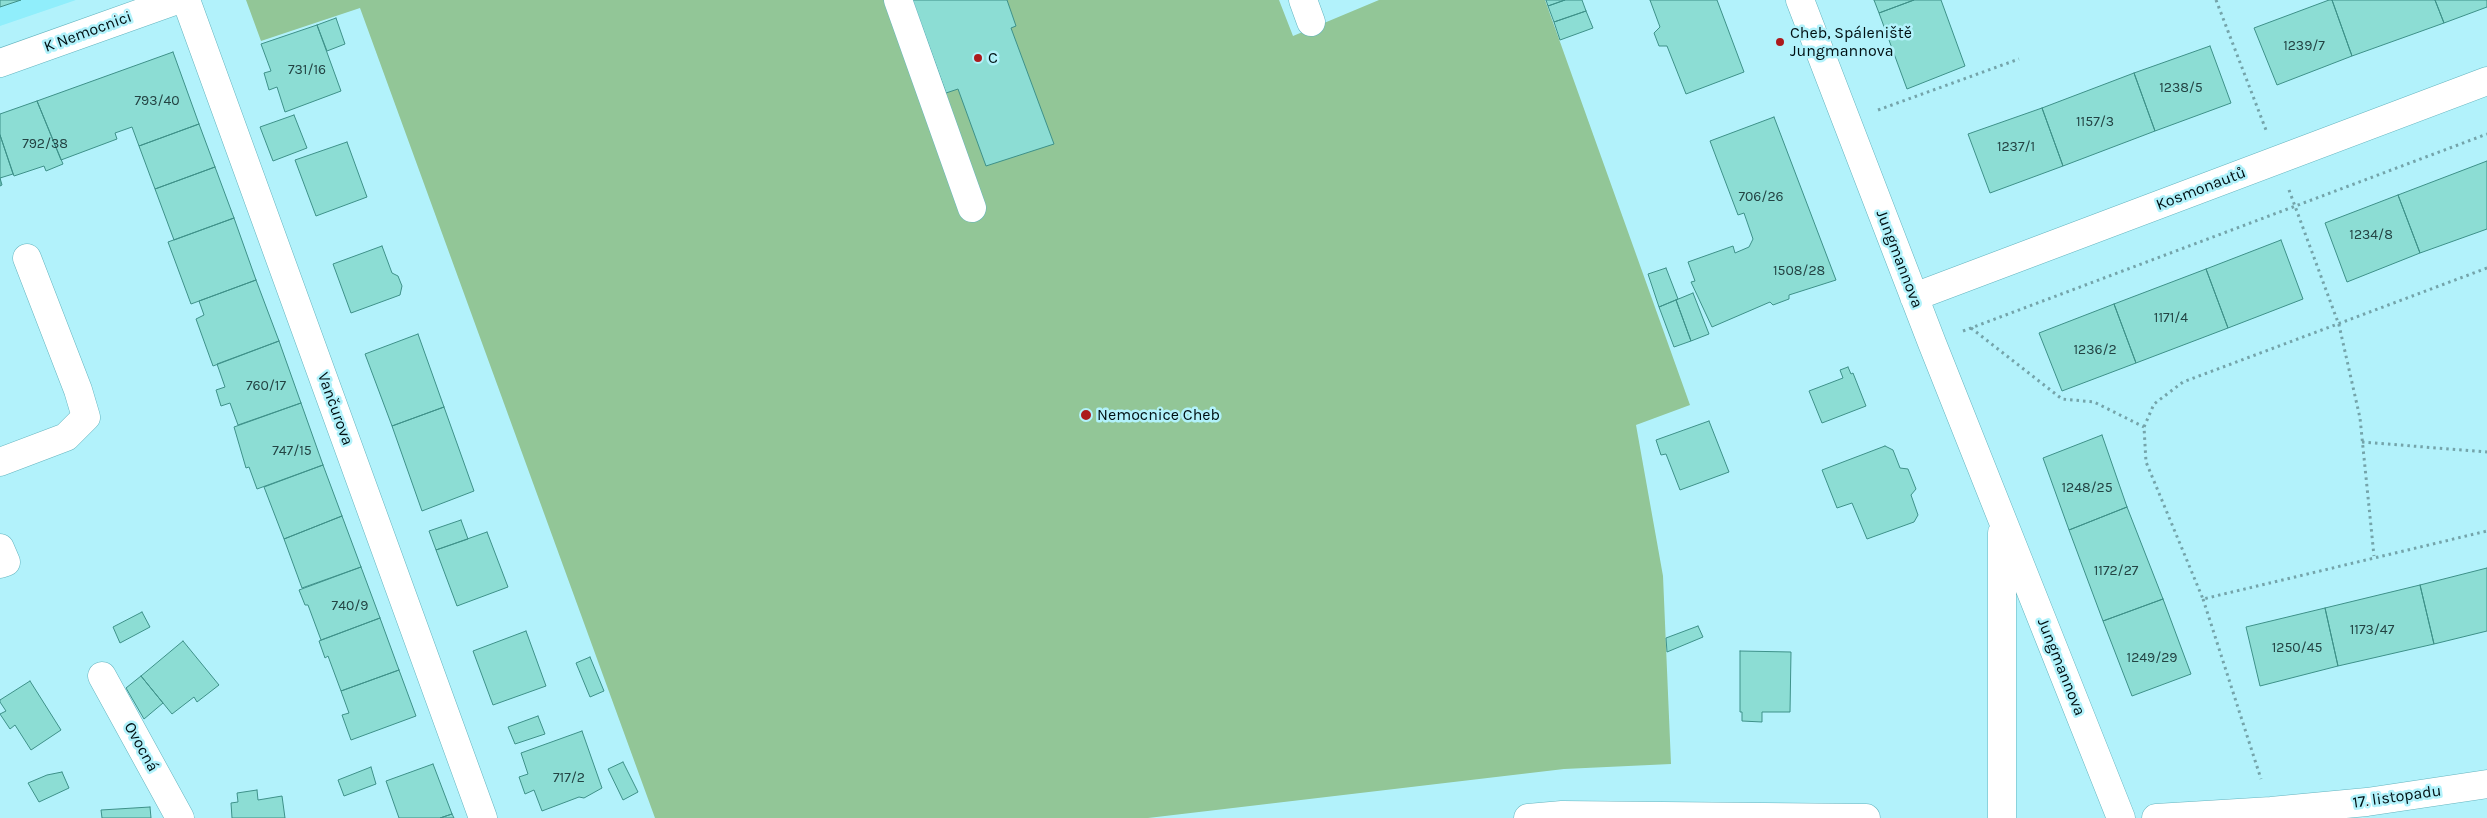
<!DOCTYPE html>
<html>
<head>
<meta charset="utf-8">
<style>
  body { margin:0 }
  canvas { display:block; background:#b2f2fb }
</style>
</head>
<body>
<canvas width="2487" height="818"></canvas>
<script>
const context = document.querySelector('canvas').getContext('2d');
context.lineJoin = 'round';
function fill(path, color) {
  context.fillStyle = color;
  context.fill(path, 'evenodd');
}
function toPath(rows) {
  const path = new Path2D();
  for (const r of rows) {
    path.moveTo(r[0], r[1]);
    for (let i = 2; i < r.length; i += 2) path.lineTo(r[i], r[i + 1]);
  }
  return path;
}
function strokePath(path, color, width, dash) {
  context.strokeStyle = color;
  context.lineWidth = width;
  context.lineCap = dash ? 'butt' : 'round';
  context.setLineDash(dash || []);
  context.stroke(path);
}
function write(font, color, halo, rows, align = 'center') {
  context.font = font + ' Karla,sans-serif';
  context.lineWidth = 5;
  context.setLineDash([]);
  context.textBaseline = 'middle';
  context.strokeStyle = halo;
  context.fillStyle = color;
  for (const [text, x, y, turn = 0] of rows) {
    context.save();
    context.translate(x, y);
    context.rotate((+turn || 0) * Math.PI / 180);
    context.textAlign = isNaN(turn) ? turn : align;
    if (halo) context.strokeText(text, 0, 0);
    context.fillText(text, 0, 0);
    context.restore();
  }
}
const built = toPath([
  [0,0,76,0,0,26]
]);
const green = toPath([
  [246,0,1279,0,1293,36,1379,0,1545,0,1690,405,1636,425,1663,576,1671,764,1564,769,1148,818,655,818,360,8,261,41]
]);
const building = toPath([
  [0,0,21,0,0,7,0,0],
  [908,0,1007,0,1016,26,1011,28,1054,144,986,166,958,89,946,93,921,24,916,21,908,0],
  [1546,0,1565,0,1548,6,1546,0],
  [1565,0,1582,0,1586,11,1554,22,1548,6,1565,0],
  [1650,0,1717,0,1744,72,1686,94,1667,46,1659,46,1654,33,1660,27,1650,0],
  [1874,0,1914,0,1879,13,1874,0],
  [1914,0,1941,0,1965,66,1907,89,1879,13,1914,0],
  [2329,0,2332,0,2352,56,2277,85,2254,28,2329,0],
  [2332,0,2435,0,2444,23,2352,56,2332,0],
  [2435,0,2487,0,2487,7,2444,23,2435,0],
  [1586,11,1593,28,1560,40,1554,22,1586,11],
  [336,18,345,44,327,51,317,25,336,18],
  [317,25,341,91,285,112,277,87,269,90,264,73,271,71,261,44,317,25],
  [2210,46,2231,103,2155,131,2134,73,2210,46],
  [173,52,199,124,139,146,132,127,115,133,117,139,61,160,37,101,173,52],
  [2134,73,2155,131,2063,166,2042,108,2134,73],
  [37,101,63,164,46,171,44,166,14,176,0,135,0,114,37,101],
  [2042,108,2063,166,1990,193,1968,134,2042,108],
  [294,115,307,148,273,161,260,127,294,115],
  [1774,117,1836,280,1789,295,1789,299,1773,305,1770,302,1712,327,1691,282,1695,281,1688,262,1733,246,1735,253,1749,247,1753,239,1744,213,1738,215,1710,141,1774,117],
  [199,124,215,167,155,189,139,146,199,124],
  [0,135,13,174,0,178,2,185,0,186,0,135],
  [347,142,367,197,316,216,295,160,347,142],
  [2487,161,2487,229,2420,253,2398,195,2487,161],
  [215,167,234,218,174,240,155,189,215,167],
  [2398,195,2420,253,2347,282,2325,223,2398,195],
  [234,218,256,280,191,304,168,242,234,218],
  [2281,240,2303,299,2228,328,2206,269,2281,240],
  [382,246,392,273,398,276,402,286,400,295,351,313,333,264,382,246],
  [1666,268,1678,299,1659,307,1648,274,1666,268],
  [2206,269,2228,328,2136,363,2114,304,2206,269],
  [256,280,279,341,213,366,196,319,204,315,199,301,256,280],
  [1693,293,1709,334,1691,341,1676,300,1693,293],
  [1676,300,1691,341,1674,347,1659,307,1676,300],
  [2114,304,2136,363,2062,391,2039,333,2114,304],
  [418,334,444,407,392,426,365,354,418,334],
  [279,341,301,403,238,425,230,403,221,406,216,390,225,387,217,364,279,341],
  [1848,367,1851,374,1853,373,1866,406,1822,423,1809,391,1843,378,1840,370,1848,367],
  [301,403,323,465,257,489,249,467,246,468,234,427,301,403],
  [444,407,474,491,422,511,392,426,444,407],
  [1709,421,1729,472,1680,490,1666,454,1661,455,1656,440,1709,421],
  [2102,435,2127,507,2069,530,2043,458,2102,435],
  [1885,446,1893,450,1900,468,1908,469,1916,489,1911,495,1918,515,1914,522,1867,539,1852,503,1837,508,1822,470,1885,446],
  [323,465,342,516,284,539,264,487,323,465],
  [2127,507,2163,599,2103,621,2069,530,2127,507],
  [342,516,361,567,302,588,284,539,342,516],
  [461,520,468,539,436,550,429,531,461,520],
  [487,532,508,587,457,606,436,550,487,532],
  [361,567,380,618,321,640,308,605,305,605,299,590,361,567],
  [2487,568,2487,631,2434,644,2420,585,2487,568],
  [2420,585,2434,644,2338,666,2325,608,2420,585],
  [2163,599,2191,674,2132,696,2103,621,2163,599],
  [2325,608,2338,666,2260,686,2246,627,2325,608],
  [142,612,150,627,120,643,113,627,142,612],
  [380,618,399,670,341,691,328,656,325,658,319,641,380,618],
  [1698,626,1703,637,1667,652,1666,638,1698,626],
  [526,631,546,686,493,705,473,651,526,631],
  [183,641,219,685,197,702,194,697,172,714,141,676,183,641],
  [1740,651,1791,652,1790,712,1762,712,1762,722,1742,721,1742,712,1740,712,1740,651],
  [590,657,604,691,590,697,576,663,590,657],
  [399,670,416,716,351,740,342,715,349,713,341,691,399,670],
  [141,676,163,703,144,719,126,688,141,676],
  [30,681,61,730,31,750,15,725,10,729,0,714,6,711,0,702,0,700,30,681],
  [538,716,545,734,515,744,508,727,538,716],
  [582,731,602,788,584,798,579,797,542,811,534,790,525,794,519,777,528,774,521,753,582,731],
  [623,762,638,792,623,800,608,769,623,762],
  [433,764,452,814,440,818,399,818,386,781,433,764],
  [371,767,376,784,344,796,338,780,371,767],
  [62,772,69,788,39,802,28,783,47,775,62,772],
  [257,790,258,800,282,796,285,818,232,818,231,803,238,802,237,793,257,790],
  [150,807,151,818,102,818,101,810,150,807],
  [452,814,454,818,440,818,452,814]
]);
const path = toPath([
  [2216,0,2266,130],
  [1878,110,2019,59],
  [2289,190,2339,325,2360,418,2374,556],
  [2487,268,2183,382,2154,404,2144,427,2146,462,2203,599,2487,531],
  [1971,328,2062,399,2094,402,2144,427],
  [1963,331,2487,134],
  [2362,442,2487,452],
  [2203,599,2261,779]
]);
const minor = toPath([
  [186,0,483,818],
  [898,0,972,208],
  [1303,0,1311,22],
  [1800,0,1932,343,2121,818],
  [0,63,177,0],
  [1914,297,2487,81],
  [0,462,66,437,86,417,78,390,27,258],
  [2002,533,2002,818],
  [0,548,6,562,0,564],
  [102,676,180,818],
  [1528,818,1562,815,1866,818],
  [2156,818,2271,811,2367,802,2487,784]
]);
const markers = [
  [1780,42,5,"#ac1a1c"],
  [978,58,5,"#ac1a1c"],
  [1086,415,6,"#ac1a1c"]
];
const numberNames = [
  ["1239/7",2304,46],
  ["731/16",307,70],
  ["1238/5",2181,88],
  ["793/40",157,101],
  ["1157/3",2095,122],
  ["792/38",45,144],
  ["1237/1",2016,147],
  ["706/26",1761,197],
  ["1234/8",2371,235],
  ["1508/28",1799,271],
  ["1171/4",2171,318],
  ["1236/2",2095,350],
  ["760/17",266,386],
  ["747/15",292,451],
  ["1248/25",2087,488],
  ["1172/27",2116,571],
  ["740/9",350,606],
  ["1173/47",2372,630],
  ["1250/45",2297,648],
  ["1249/29",2152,658],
  ["717/2",569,778]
];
const streetNames = [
  ["K Nemocnici",88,32,-20],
  ["Kosmonautů",2201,189,-21],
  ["Jungmannova",1899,259,69],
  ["Vančurova",335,409,70],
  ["Jungmannova",2061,667,68],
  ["Ovocná",141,747,61],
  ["17. listopadu",2397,797,-8]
];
const poiNames = [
  ["Cheb, Spáleniště",1790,33],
  ["Jungmannova",1790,51],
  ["C",988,58],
  ["Nemocnice Cheb",1097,415]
];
fill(built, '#90eefb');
fill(green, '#92c697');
fill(building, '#8cddd4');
strokePath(building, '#3e9189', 1);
strokePath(minor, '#63b4bf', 29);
strokePath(path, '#74a4aa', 3, [2.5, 4]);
strokePath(minor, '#fff', 28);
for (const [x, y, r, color] of markers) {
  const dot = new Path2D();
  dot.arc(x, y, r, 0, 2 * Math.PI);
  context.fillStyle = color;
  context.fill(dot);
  strokePath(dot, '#b2f2fb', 2);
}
write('14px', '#234343', null, numberNames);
write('16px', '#001013', '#b2f2fb', streetNames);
write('16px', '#001013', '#b2f2fb', poiNames, 'left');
</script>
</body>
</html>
